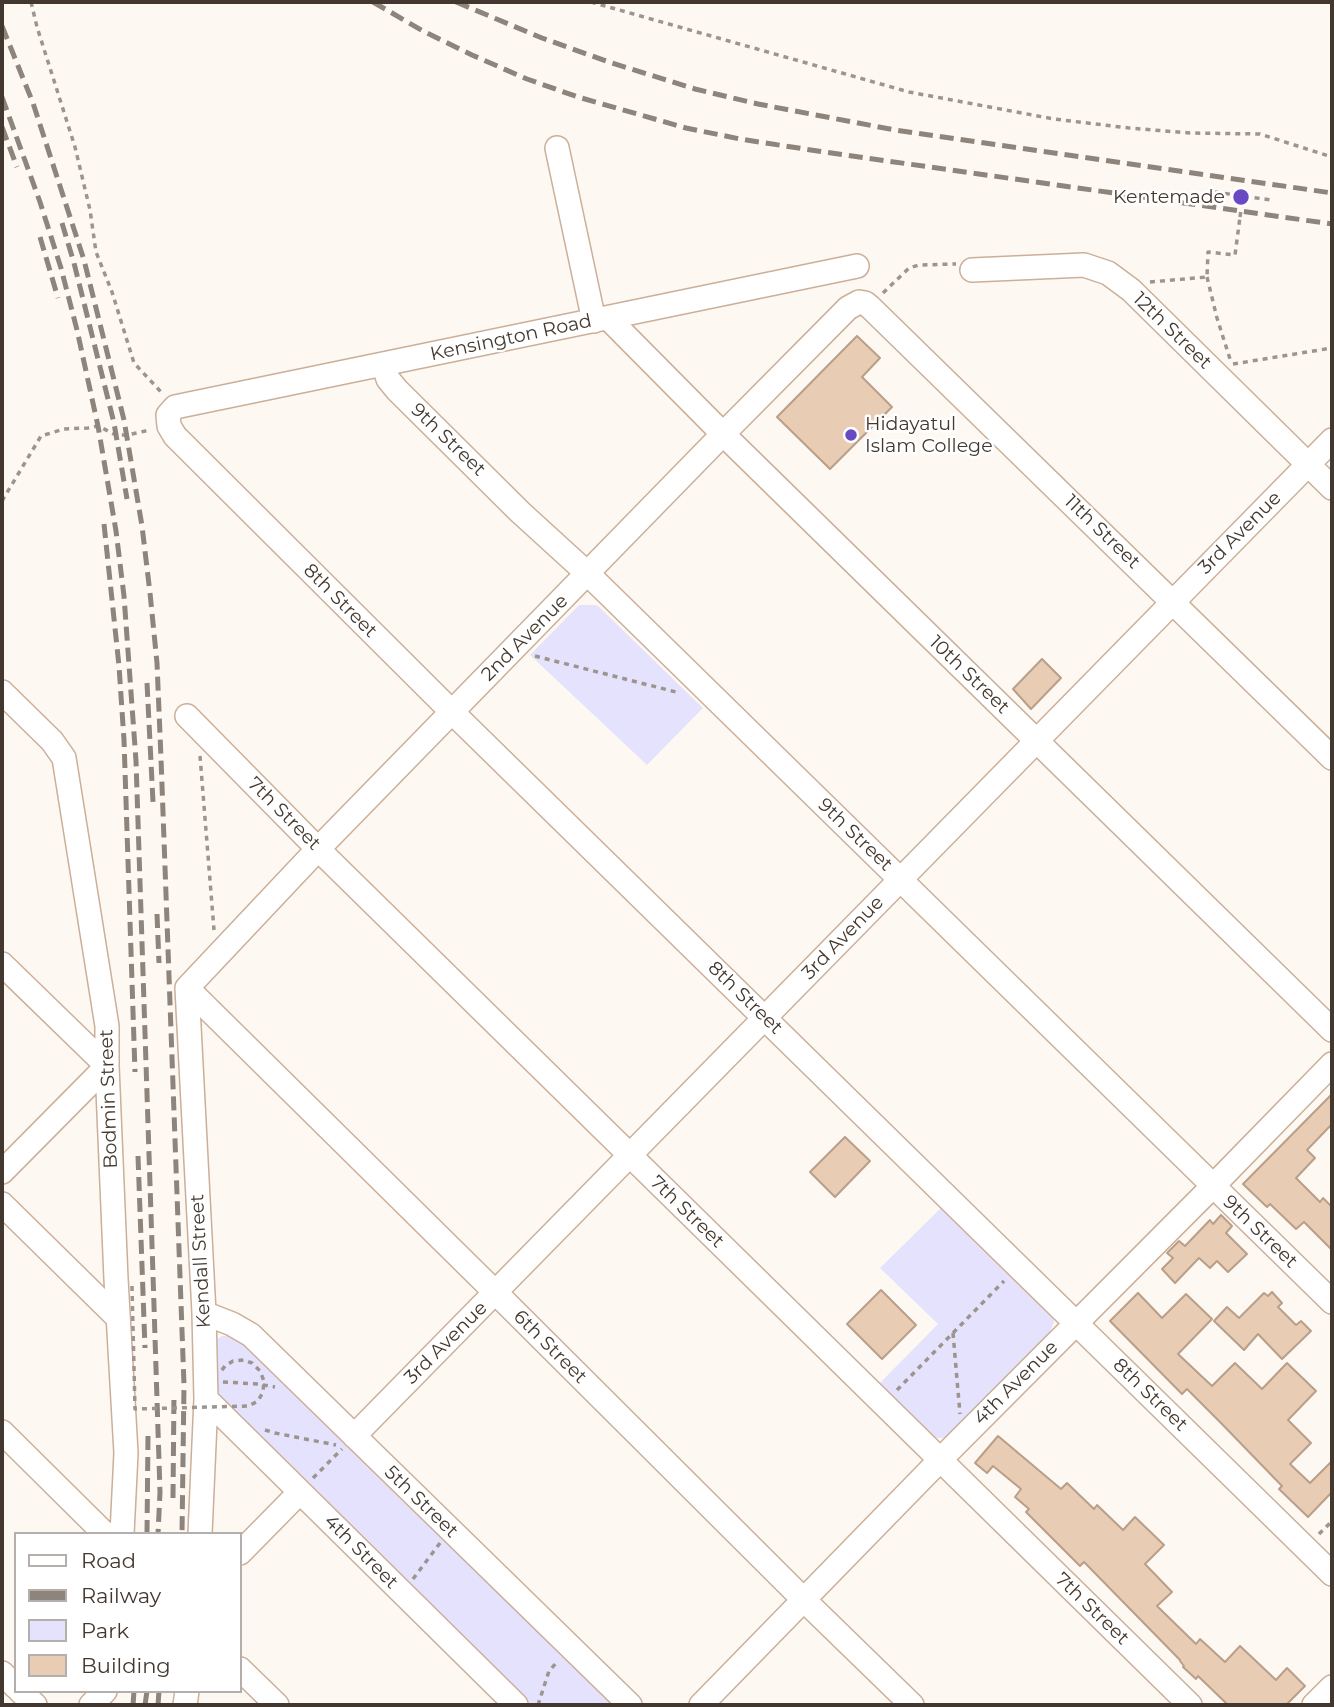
<!DOCTYPE html>
<html>
<head>
<meta charset="utf-8">
<style>
  body { margin:0 }
  #map { position:relative; width:1334px; height:1707px; overflow:hidden; background:#fef8f3; font-family:Montserrat,sans-serif }
  canvas { display:block }
  .frame { position:absolute; inset:0; border:4px solid #43382f; pointer-events:none }
  .legend { position:absolute; left:14px; top:1532px; width:228px; height:161px; box-sizing:border-box; background:#fff; border:2px solid #b4afac; margin:0; padding:9px 12px; list-style:none; font-size:21px; color:#43382f }
  .legend li { display:flex; align-items:center; gap:14px; height:35px }
  .legend b { width:35px; border:2px solid #b4afac }
</style>
</head>
<body>
<div id="map">
<canvas width="1334" height="1707"></canvas>
<div class="frame"></div>
<ul class="legend">
<li><b style="height:9px;background:#fff"></b>Road</li>
<li><b style="height:9px;background:#8d847c"></b>Railway</li>
<li><b style="height:19px;background:#e5e2fd"></b>Park</li>
<li><b style="height:19px;background:#e8ccb4"></b>Building</li>
</ul>
</div>
<script>
const context = document.querySelector('canvas').getContext('2d');
context.lineJoin = 'round';
function fill(path, color) {
  context.fillStyle = color;
  context.fill(path, 'evenodd');
}
function toPath(rows) {
  const path = new Path2D();
  for (const r of rows) {
    path.moveTo(r[0], r[1]);
    for (let i = 2; i < r.length; i += 2) path.lineTo(r[i], r[i + 1]);
  }
  return path;
}
function strokePath(path, color, width, dash) {
  context.strokeStyle = color;
  context.lineWidth = width;
  context.lineCap = dash ? 'butt' : 'round';
  context.setLineDash(dash || []);
  context.stroke(path);
}
function write(font, color, halo, rows, align = 'center') {
  context.font = font + ' Montserrat,sans-serif';
  context.lineWidth = 5;
  context.setLineDash([]);
  context.textBaseline = 'middle';
  context.strokeStyle = halo;
  context.fillStyle = color;
  for (const [text, x, y, turn = 0] of rows) {
    context.save();
    context.translate(x, y);
    context.rotate((+turn || 0) * Math.PI / 180);
    context.textAlign = isNaN(turn) ? turn : align;
    if (halo) context.strokeText(text, 0, 0);
    context.fillText(text, 0, 0);
    context.restore();
  }
}
const green = toPath([
  [579,605,597,605,703,708,647,765,530,655],
  [944,1205,1054,1317,1054,1322,1050,1332,950,1436,944,1438,938,1438,933,1437,879,1384,938,1324,880,1268],
  [222,1336,231,1336,244,1341,618,1705,525,1705,216,1399,214,1341]
]);
const building = toPath([
  [857,336,880,358,862,377,892,407,830,469,777,417,857,336],
  [1042,659,1061,678,1031,709,1013,689,1042,659],
  [1332,1094,1332,1124,1307,1150,1315,1158,1296,1178,1320,1202,1323,1198,1332,1207,1332,1250,1304,1222,1296,1229,1270,1204,1267,1207,1243,1184,1332,1094],
  [845,1137,870,1161,835,1197,810,1172,845,1137],
  [1221,1215,1232,1226,1226,1233,1247,1254,1228,1272,1217,1261,1210,1268,1199,1258,1175,1283,1162,1269,1173,1258,1167,1253,1179,1241,1185,1246,1210,1220,1213,1224,1221,1215],
  [881,1290,916,1325,882,1359,847,1324,881,1290],
  [1272,1292,1282,1303,1278,1307,1296,1325,1301,1321,1311,1331,1282,1359,1258,1334,1244,1350,1214,1321,1227,1307,1239,1318,1264,1293,1268,1296,1272,1292],
  [1138,1293,1162,1318,1186,1294,1212,1319,1178,1354,1212,1386,1235,1363,1262,1389,1287,1363,1316,1391,1288,1420,1311,1443,1290,1464,1310,1483,1332,1461,1332,1492,1308,1517,1279,1489,1282,1486,1220,1422,1187,1389,1182,1394,1110,1321,1138,1293],
  [998,1436,1061,1489,1067,1483,1094,1509,1097,1505,1123,1530,1135,1517,1164,1545,1145,1564,1172,1592,1157,1606,1196,1644,1200,1639,1225,1662,1240,1646,1276,1680,1287,1668,1305,1686,1286,1705,1228,1705,1198,1676,1196,1679,1183,1667,1184,1666,1180,1661,1180,1660,1084,1562,1080,1566,1026,1512,1029,1509,1015,1497,1021,1489,993,1466,987,1473,975,1463,998,1436]
]);
const path = toPath([
  [31,2,37,27,75,147,90,210,96,252,112,292,134,363,162,393],
  [591,2,909,92,1054,119,1129,128,1190,133,1260,134,1332,157],
  [1215,192,1271,200],
  [1207,277,1217,318,1230,359],
  [1150,282,1207,277,1208,252,1235,255,1240,217],
  [883,293,909,268,919,265,956,264],
  [1233,364,1332,348],
  [2,501,41,436,64,429,88,428,98,426,116,435,127,435,150,430],
  [535,656,680,693],
  [200,756,214,930],
  [953,1333,960,1414],
  [223,1382,258,1384,275,1387],
  [897,1390,1004,1281],
  [265,1430,275,1433,336,1445],
  [313,1478,342,1449],
  [1319,1534,1332,1521],
  [413,1579,440,1543],
  [538,1705,549,1671,557,1662]
]);
const minor = toPath([
  [557,148,594,321],
  [857,266,175,407,168,415,169,426,175,436,452,712,1332,1574],
  [972,270,1084,265,1108,273,1131,290,1332,488],
  [608,318,723,434,1332,1030],
  [384,365,388,379,397,390,520,512,588,574,1332,1302],
  [2,692,52,741,64,758,107,1026,107,1066,116,1279,126,1453,122,1534],
  [187,716,318,849,1190,1705],
  [2,964,107,1066,2,1172],
  [187,988,318,849,723,434,848,308,859,302,865,303,870,307,1332,758],
  [187,988,496,1293,804,1600,912,1705],
  [187,988,204,1313,206,1399,200,1534],
  [2,1204,118,1318],
  [204,1313,232,1324,251,1335,630,1705],
  [206,1399,516,1705],
  [2,1432,102,1531,107,1534],
  [354,1436,1332,440],
  [240,1553,300,1492],
  [240,1669,277,1705],
  [2,1673,16,1687],
  [20,1691,35,1705],
  [91,1705,105,1691],
  [185,1705,187,1691],
  [701,1705,940,1460,1213,1186,1332,1064],
  [1314,1705,1332,1687]
]);
const rail = toPath([
  [373,2,423,31,472,55,527,79,578,97,686,128,740,139,824,152,1332,224],
  [456,2,542,38,609,62,695,89,758,104,895,130,1332,193],
  [2,26,33,103,84,260,124,420,142,526,150,593,157,663,161,758,184,1385,182,1534],
  [2,97,40,202,61,268,77,330,98,426,116,531,124,596,136,761,153,1275,160,1492,158,1534],
  [2,127,17,167],
  [62,223,74,263,114,423,127,499],
  [40,237,58,298],
  [104,524,119,666,124,740,135,1072],
  [147,683,153,802],
  [157,914,159,963],
  [138,1156,145,1348],
  [173,1498,174,1393],
  [147,1534,148,1436],
  [133,1705,134,1691],
  [145,1705,147,1691],
  [158,1705,159,1691]
]);
const pathBridge = toPath([
  [1240,217,1243,196],
  [132,1286,135,1409,249,1406,258,1401,263,1392,264,1381,260,1371,252,1363,244,1360,233,1361,225,1366,219,1374]
]);
const markers = [
  [1241,197,9,"#694ac3"],
  [851,435,7,"#694ac3"]
];
const poiNames = [
  ["Kentemade",1225,197],
  ["Hidayatul",865,424,"left"],
  ["Islam College",865,446,"left"]
];
const streetNames = [
  ["12th Street",1172,331,44],
  ["Kensington Road",511,338,-12],
  ["9th Street",448,440,44],
  ["11th Street",1102,532,44],
  ["3rd Avenue",1240,533,-45],
  ["8th Street",340,601,45],
  ["2nd Avenue",525,638,-45],
  ["10th Street",969,675,44],
  ["7th Street",284,814,45],
  ["9th Street",855,835,44],
  ["3rd Avenue",843,938,-46],
  ["8th Street",745,998,44],
  ["Bodmin Street",109,1099,-92],
  ["7th Street",687,1212,44],
  ["9th Street",1260,1232,44],
  ["Kendall Street",201,1261,-93],
  ["3rd Avenue",446,1343,-45],
  ["6th Street",550,1347,45],
  ["4th Avenue",1016,1383,-45],
  ["8th Street",1150,1395,44],
  ["5th Street",421,1502,44],
  ["4th Street",361,1552,45],
  ["7th Street",1092,1609,44]
];
fill(green, '#e5e2fd');
fill(building, '#e8ccb4');
strokePath(building, '#b99e88', 2);
strokePath(minor, '#cbaf98', 26);
strokePath(path, '#9c948d', 3.5, [5, 5]);
strokePath(minor, '#fff', 23);
strokePath(rail, '#8d847c', 5, [14, 7]);
strokePath(pathBridge, '#9c948d', 3.5, [5, 5]);
for (const [x, y, r, color] of markers) {
  const dot = new Path2D();
  dot.arc(x, y, r, 0, 2 * Math.PI);
  context.fillStyle = color;
  context.fill(dot);
  strokePath(dot, '#fff', 2.5);
}
write('19px', '#43382f', '#fff', poiNames, 'right');
write('19px', '#43382f', '#fff', streetNames);
</script>
</body>
</html>
